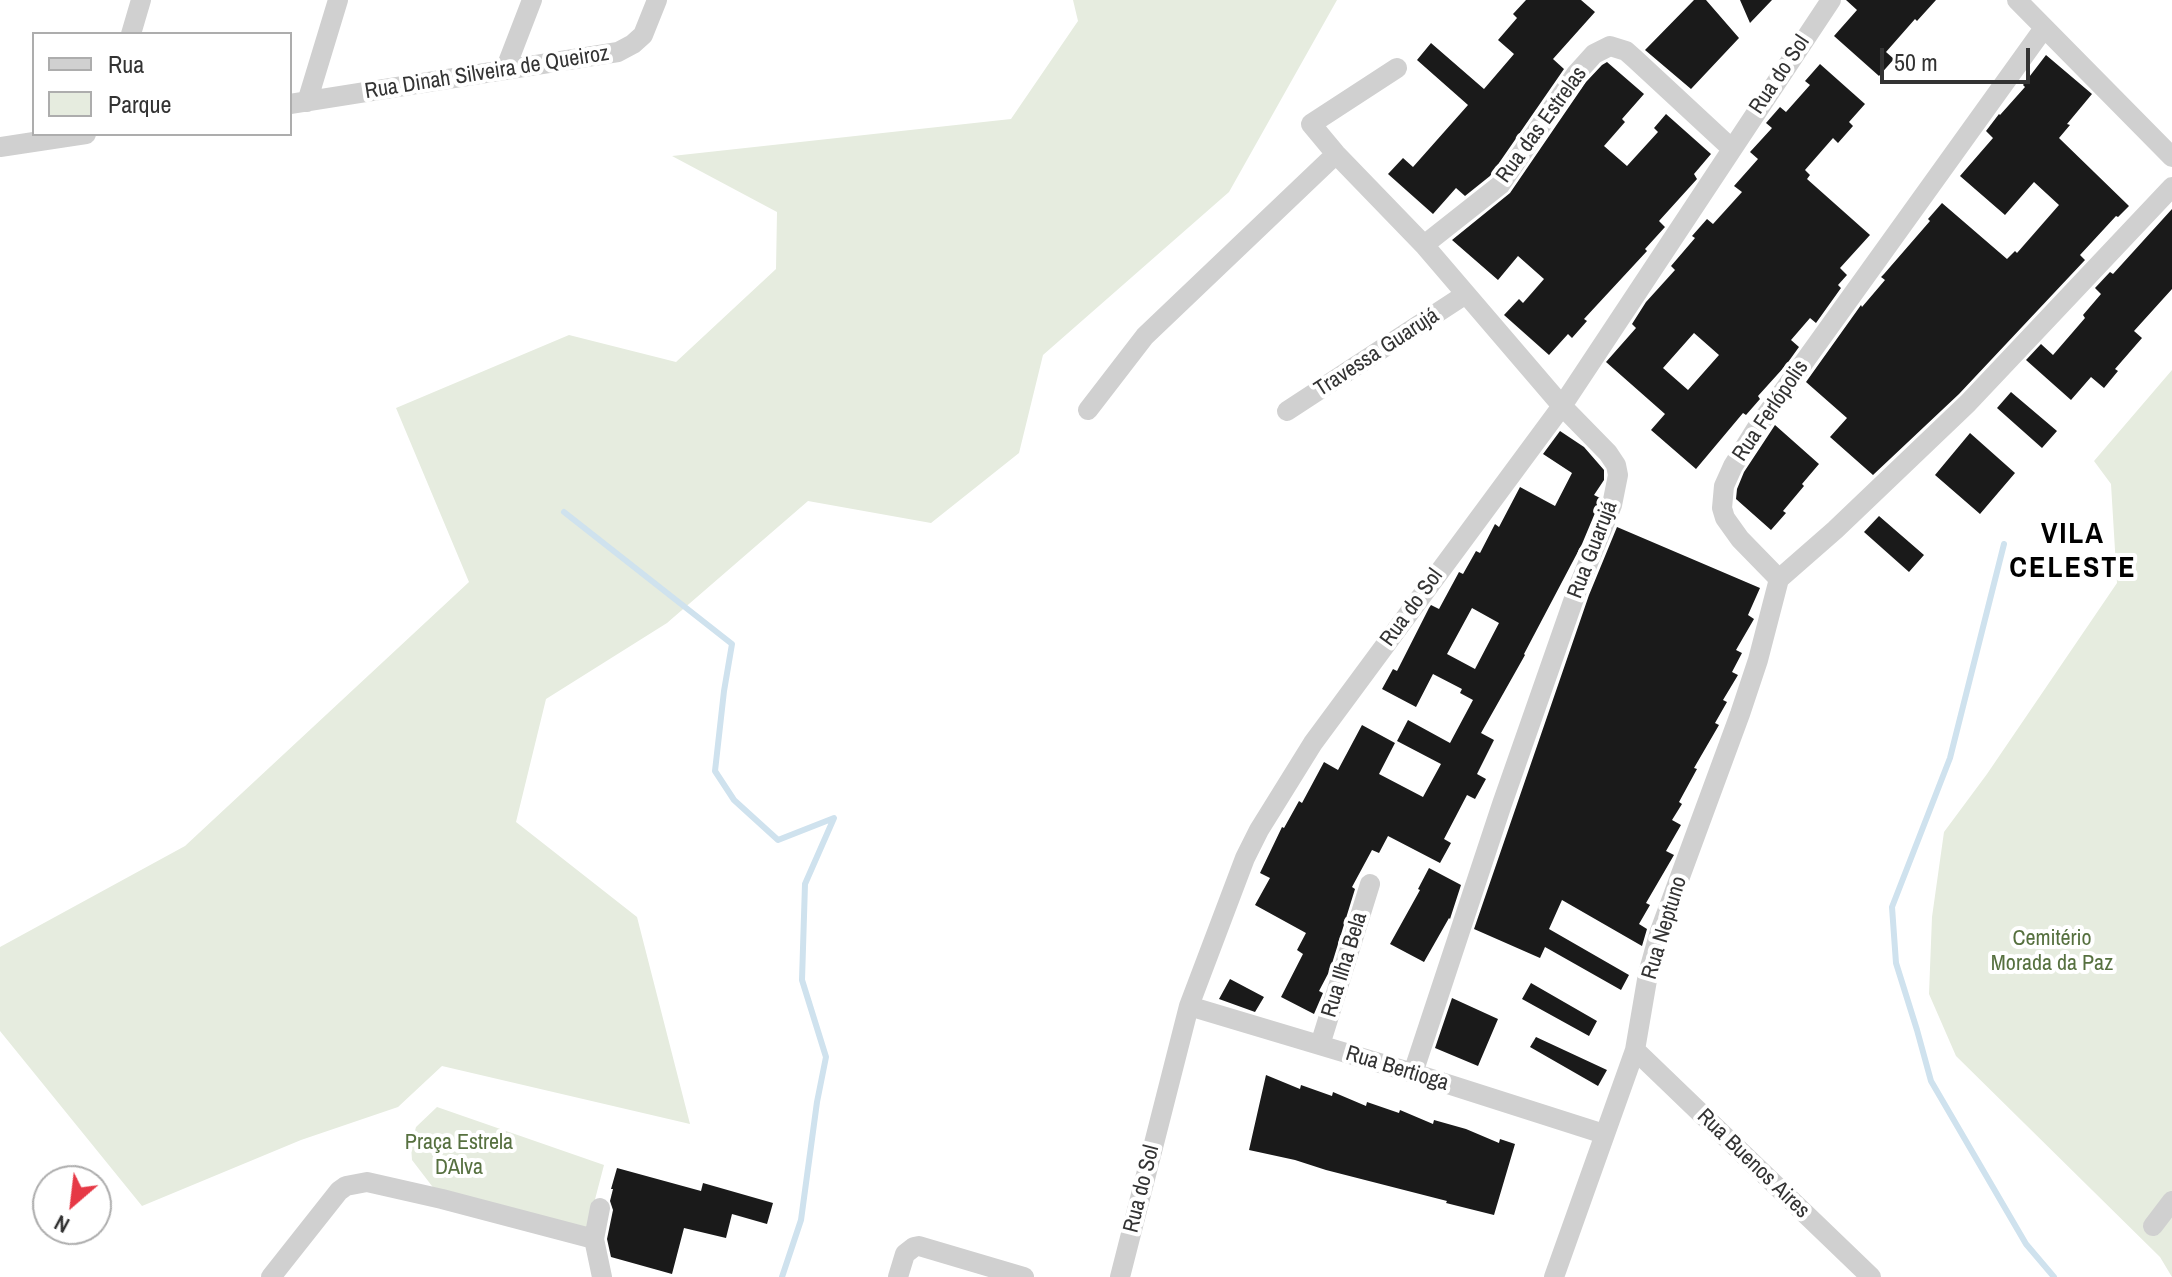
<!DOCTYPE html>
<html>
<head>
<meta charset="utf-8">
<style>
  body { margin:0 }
  #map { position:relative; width:2172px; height:1277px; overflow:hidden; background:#fff; font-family:"Archivo Narrow",sans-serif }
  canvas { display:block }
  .legend { position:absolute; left:32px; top:32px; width:260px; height:104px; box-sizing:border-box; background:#fff; border:2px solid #adadad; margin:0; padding:10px 14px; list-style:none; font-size:24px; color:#333 }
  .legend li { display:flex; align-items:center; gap:16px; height:40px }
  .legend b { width:40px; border:2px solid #adadad }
  .north { position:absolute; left:32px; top:1165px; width:80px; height:80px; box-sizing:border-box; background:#fff; border:2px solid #adadad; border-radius:50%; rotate:208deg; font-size:22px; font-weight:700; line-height:32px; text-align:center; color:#333 }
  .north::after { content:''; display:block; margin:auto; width:28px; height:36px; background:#e63946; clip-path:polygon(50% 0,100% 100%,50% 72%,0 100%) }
  .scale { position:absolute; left:1880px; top:48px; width:150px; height:36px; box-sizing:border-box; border:4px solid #333; border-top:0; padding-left:10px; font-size:24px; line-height:28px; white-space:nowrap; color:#333; -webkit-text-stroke:6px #fff; paint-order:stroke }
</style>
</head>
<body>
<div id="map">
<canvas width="2172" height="1277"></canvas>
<ul class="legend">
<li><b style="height:10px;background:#d0d0d0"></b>Rua</li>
<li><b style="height:22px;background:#e6ecdf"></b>Parque</li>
</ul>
<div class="north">N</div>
<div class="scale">50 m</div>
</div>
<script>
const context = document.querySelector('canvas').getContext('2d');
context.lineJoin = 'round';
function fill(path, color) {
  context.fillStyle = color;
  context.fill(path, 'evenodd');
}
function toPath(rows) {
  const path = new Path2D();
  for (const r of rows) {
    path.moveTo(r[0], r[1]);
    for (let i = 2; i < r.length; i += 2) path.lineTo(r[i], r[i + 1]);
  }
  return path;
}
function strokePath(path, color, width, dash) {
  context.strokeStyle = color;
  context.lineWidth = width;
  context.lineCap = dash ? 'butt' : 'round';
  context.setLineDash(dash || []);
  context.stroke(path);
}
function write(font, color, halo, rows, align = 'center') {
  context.font = font + ' "Archivo Narrow",sans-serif';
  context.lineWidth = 8;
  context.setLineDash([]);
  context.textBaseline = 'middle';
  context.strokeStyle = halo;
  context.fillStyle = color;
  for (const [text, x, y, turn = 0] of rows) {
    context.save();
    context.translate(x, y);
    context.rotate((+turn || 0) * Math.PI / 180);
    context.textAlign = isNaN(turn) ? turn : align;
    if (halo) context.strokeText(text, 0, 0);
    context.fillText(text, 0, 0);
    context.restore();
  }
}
const green = toPath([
  [1073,0,1337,0,1229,192,1043,355,1019,453,931,523,808,501,667,623,546,699,516,822,637,917,690,1124,442,1066,398,1107,301,1140,142,1206,0,1031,0,947,185,846,469,582,396,408,569,335,676,362,776,269,777,212,672,156,1011,119,1078,21],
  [2172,370,2172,1277,2160,1257,1956,1056,1929,994,1932,917,1944,832,1987,774,2117,583,2111,484,2094,461],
  [437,1107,604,1165,587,1230,435,1190,412,1160,411,1146,416,1127]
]);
const stream = toPath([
  [564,512,732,644,724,691,715,771,734,800,778,840,834,818,805,884,802,980,826,1057,817,1102,801,1220,782,1277],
  [2004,544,1950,758,1892,907,1896,963,1917,1030,1931,1081,2026,1244,2054,1277]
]);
const building = toPath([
  [1526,0,1581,0,1595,12,1553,59,1564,69,1490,176,1465,196,1456,188,1433,214,1388,174,1403,158,1413,167,1468,105,1417,60,1431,43,1484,89,1514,54,1498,40,1517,18,1513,14],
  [1694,0,1706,0,1739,38,1691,89,1645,50],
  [1740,0,1772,0,1750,23],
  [1846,0,1936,0,1917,21,1915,19,1886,52,1894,59,1879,76,1834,36,1857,10],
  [2046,55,2092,94,2067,124,2070,125,2059,138,2129,206,2118,217,2116,216,2080,255,2085,260,1959,394,1873,475,1830,437,1847,418,1806,382,1861,305,1862,307,1885,280,1881,277,1884,274,1930,221,1928,219,1942,203,2007,259,2015,251,2017,253,2059,205,2034,182,2005,215,1960,176,1993,138,1986,131,1999,114,2000,115,2025,87,2023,85],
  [1607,62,1644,94,1622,119,1625,122,1604,146,1627,166,1658,132,1654,128,1666,114,1711,154,1694,174,1697,179,1659,221,1665,227,1645,249,1647,251,1584,319,1587,321,1572,338,1568,334,1549,355,1504,315,1519,299,1523,303,1544,279,1518,256,1498,280,1452,240,1510,193,1586,82,1602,65],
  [1820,64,1865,104,1849,122,1853,126,1838,143,1833,138,1805,170,1810,175,1807,179,1870,235,1840,268,1847,275,1838,285,1841,288,1816,323,1810,318,1791,340,1799,347,1786,365,1758,396,1760,399,1746,415,1743,413,1696,469,1651,430,1665,414,1606,362,1636,328,1632,324,1646,302,1675,270,1671,266,1695,238,1692,236,1707,219,1713,224,1742,192,1734,186,1758,159,1750,152,1772,128,1766,123,1780,107,1786,112,1810,85,1805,81],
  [1694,333,1719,355,1688,390,1663,368],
  [2172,209,2172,289,2134,331,2142,338,2115,369,2118,371,2104,388,2091,377,2071,400,2026,360,2041,344,2053,355,2085,318,2083,315,2101,294,2095,288,2110,272,2113,274],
  [2011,392,2057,431,2042,448,1997,408],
  [1775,425,1819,464,1802,484,1804,486,1783,511,1786,513,1771,530,1736,499,1737,489,1744,472],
  [1560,431,1584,447,1604,470,1604,480,1594,495,1600,498,1600,501,1582,544,1524,654,1525,655,1481,733,1494,740,1477,774,1486,779,1475,799,1467,795,1444,839,1451,843,1440,863,1388,836,1379,853,1372,850,1352,887,1355,889,1330,970,1319,991,1323,993,1314,1014,1281,997,1303,954,1297,950,1306,933,1255,905,1270,878,1260,873,1282,827,1284,828,1299,801,1302,803,1324,762,1338,770,1362,725,1395,743,1379,774,1423,797,1441,764,1397,741,1408,720,1450,743,1473,700,1460,693,1462,689,1433,674,1416,707,1382,689,1393,669,1397,671,1429,608,1431,605,1439,609,1459,572,1463,574,1476,551,1480,553,1495,524,1499,527,1520,487,1555,506,1572,473,1543,454],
  [1472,608,1499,623,1475,669,1447,654],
  [1970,433,2015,473,1980,514,1935,475],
  [1879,516,1924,555,1909,572,1864,532],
  [1617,527,1760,588,1748,615,1754,619,1736,650,1742,653,1732,672,1738,675,1723,700,1727,702,1715,723,1719,725,1694,768,1697,769,1679,802,1682,804,1672,820,1681,825,1666,851,1674,855,1646,903,1650,905,1639,924,1647,929,1642,946,1562,900,1549,929,1629,975,1621,990,1545,947,1540,958,1474,929,1589,595],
  [1429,868,1461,885,1450,919,1449,918,1424,962,1390,944,1420,890,1418,889],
  [1230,979,1264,997,1255,1012,1219,999],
  [1531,983,1597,1021,1589,1036,1522,999],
  [1452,998,1498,1019,1478,1066,1435,1048],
  [1536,1037,1607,1070,1598,1086,1530,1047],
  [1266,1075,1300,1089,1301,1085,1332,1096,1333,1092,1366,1106,1367,1102,1399,1113,1400,1110,1433,1124,1434,1120,1466,1129,1499,1143,1500,1139,1515,1144,1494,1215,1446,1203,1447,1201,1326,1170,1295,1160,1249,1150],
  [617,1168,701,1191,703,1183,773,1203,767,1224,732,1214,726,1238,684,1228,672,1274,611,1257,607,1239,613,1210,610,1201,613,1189,611,1189]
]);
const minor = toPath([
  [2017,0,2172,157],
  [2044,28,1756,429,1733,466,1724,486,1722,508,1725,518,1740,539,1779,579,1835,530,1968,403,2172,187],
  [131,34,141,0],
  [1397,68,1311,124,1336,154,1424,245,1562,406,1608,453,1616,465,1618,475,1612,505,1577,590,1502,804,1413,1073],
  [505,70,532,0],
  [307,102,338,0],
  [290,104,618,52,633,44,643,35,657,0],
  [0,147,86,134],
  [1424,245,1500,185,1576,74,1594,54,1610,46,1626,51,1635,59,1731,148],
  [1088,410,1145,336,1336,154],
  [1287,411,1466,294],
  [1189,1006,1413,1073,1604,1134],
  [1320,1045,1370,884],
  [1635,1050,1871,1277],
  [600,1208,594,1239,602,1277],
  [2153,1226,2172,1201],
  [271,1277,339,1191,346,1186,367,1182,442,1199,594,1239],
  [898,1277,905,1254,914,1247,919,1246,1024,1277],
  [1120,1277,1189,1006,1245,858,1259,830,1313,743,1562,406,1831,0],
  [1554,1277,1635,1050,1648,974,1660,931,1740,714,1758,660,1779,579]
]);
const streetNames = [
  ["Rua Dinah Silveira de Queiroz",487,73,-9],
  ["Rua do Sol",1780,75,-56],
  ["Rua das Estrelas",1542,125,-54],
  ["Travessa Guarujá",1377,353,-33],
  ["Rua Ferlópolis",1771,411,-56],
  ["Rua Guarujá",1593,550,-69],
  ["Rua do Sol",1412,608,-54],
  ["Rua Neptuno",1665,928,-73],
  ["Rua Ilha Bela",1345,965,-73],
  ["Rua Bertioga",1397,1069,17],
  ["Rua Buenos Aires",1753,1164,44],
  ["Rua do Sol",1142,1189,-76]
];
const parkNames = [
  ["Cemitério",2052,939],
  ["Morada da Paz",2052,964],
  ["Praça Estrela",459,1143],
  ["D´Alva",459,1168]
];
const districtNames = [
  ["VILA",2073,535],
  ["CELESTE",2073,569]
];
fill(green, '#e6ecdf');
strokePath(stream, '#cfe2ee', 6);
fill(building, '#1a1a1a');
strokePath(minor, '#d0d0d0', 20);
write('22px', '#333', '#fff', streetNames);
write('22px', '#56703f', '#fff', parkNames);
context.letterSpacing = '2px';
write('bold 30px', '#000', '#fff', districtNames);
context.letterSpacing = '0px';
</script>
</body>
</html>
